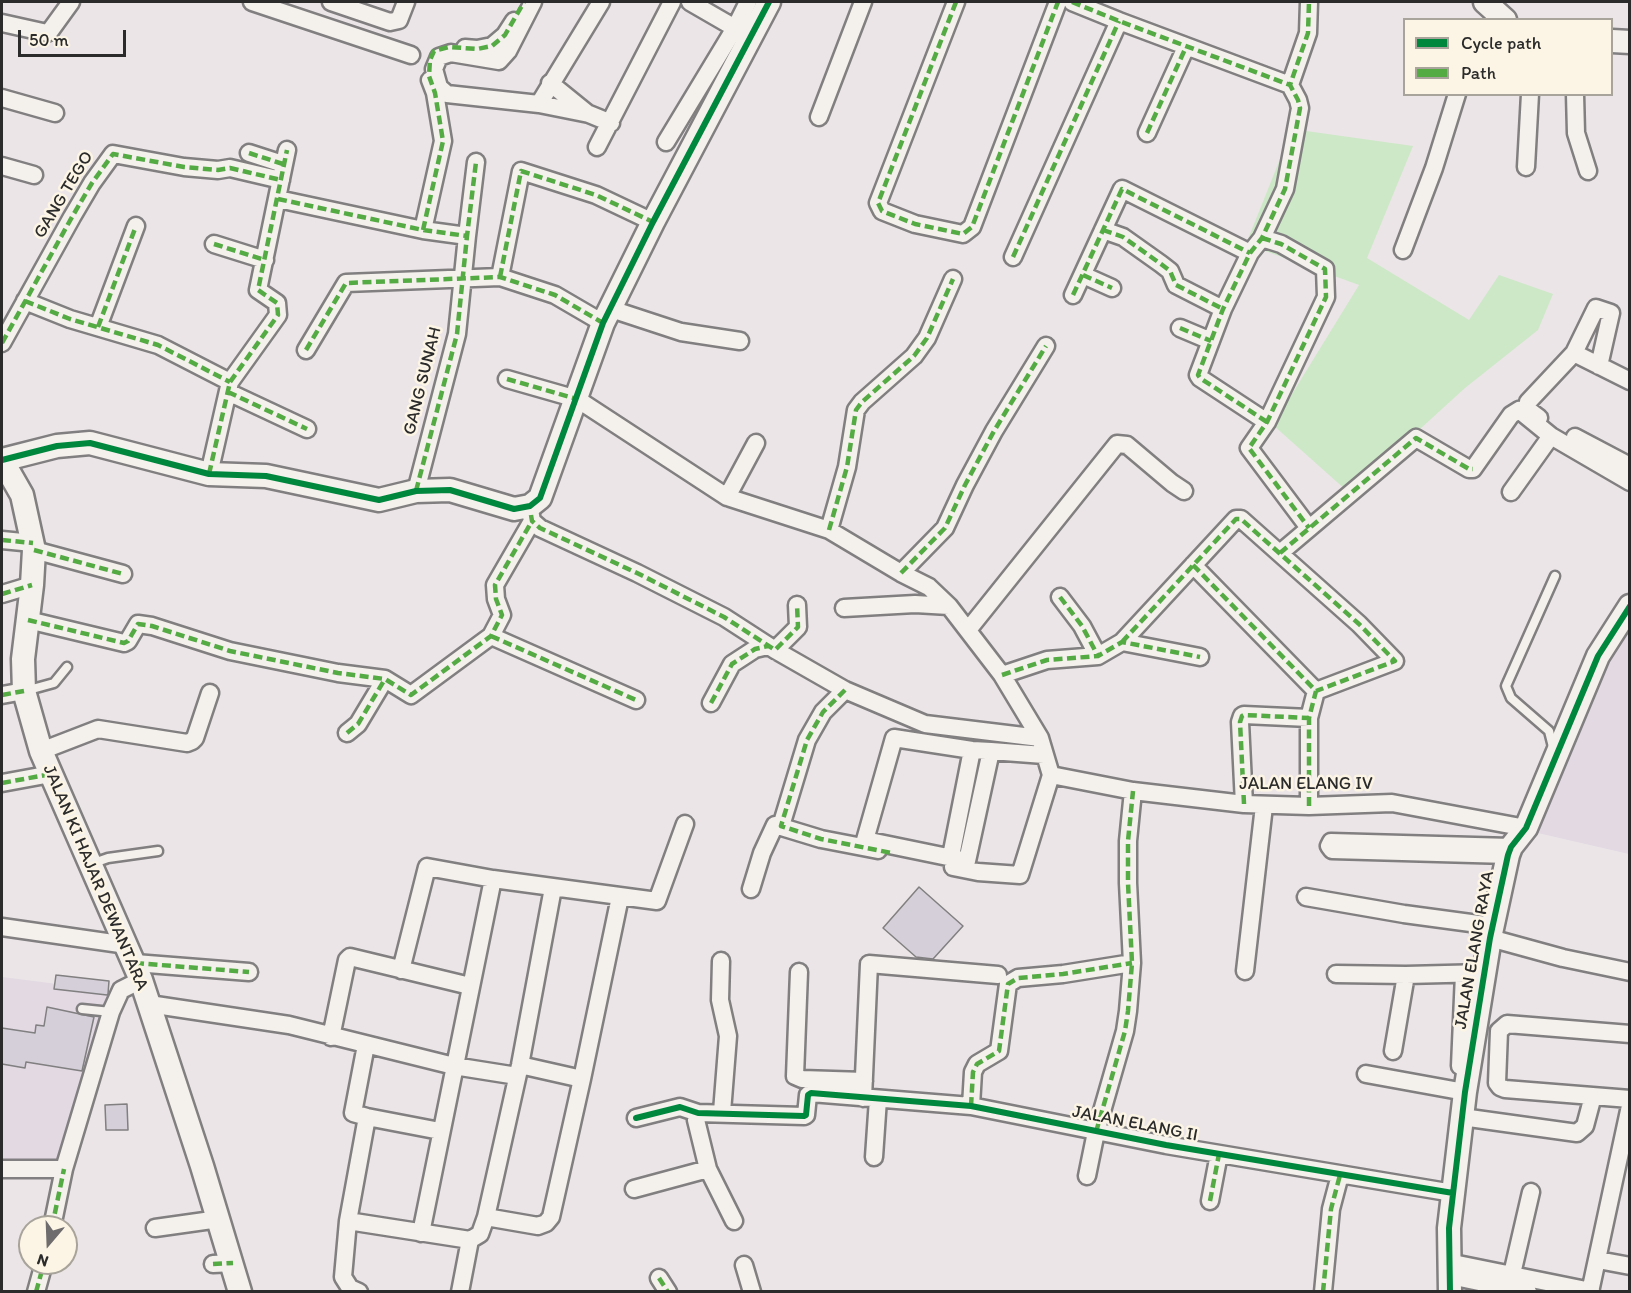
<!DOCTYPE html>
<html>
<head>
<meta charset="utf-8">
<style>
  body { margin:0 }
  #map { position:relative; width:1631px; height:1293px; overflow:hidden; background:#ebe5e7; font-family:Itim,sans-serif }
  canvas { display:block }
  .frame { position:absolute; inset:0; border:3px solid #2b2b2b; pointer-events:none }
  .legend { position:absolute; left:1403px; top:18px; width:210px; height:78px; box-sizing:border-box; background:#fcf5e5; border:2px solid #a8a49b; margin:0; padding:8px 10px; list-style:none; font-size:18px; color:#2b2b2b }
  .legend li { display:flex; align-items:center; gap:12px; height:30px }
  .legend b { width:30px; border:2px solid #a8a49b }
  .north { position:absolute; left:18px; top:1215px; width:60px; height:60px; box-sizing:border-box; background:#fcf5e5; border:2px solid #a8a49b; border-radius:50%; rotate:199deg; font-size:16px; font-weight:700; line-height:24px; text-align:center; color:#2b2b2b }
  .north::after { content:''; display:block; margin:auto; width:21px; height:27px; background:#6e6c6d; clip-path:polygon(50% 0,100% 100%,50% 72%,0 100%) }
  .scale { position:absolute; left:18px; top:30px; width:108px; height:27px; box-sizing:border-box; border:3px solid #2b2b2b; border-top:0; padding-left:8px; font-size:18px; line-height:21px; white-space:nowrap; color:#2b2b2b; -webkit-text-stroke:4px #fcf5e5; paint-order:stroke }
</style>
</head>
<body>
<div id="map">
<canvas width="1631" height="1293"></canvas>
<div class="frame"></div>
<ul class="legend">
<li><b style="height:8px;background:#00873e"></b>Cycle path</li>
<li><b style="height:8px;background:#54ab44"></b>Path</li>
</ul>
<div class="north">N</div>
<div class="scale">50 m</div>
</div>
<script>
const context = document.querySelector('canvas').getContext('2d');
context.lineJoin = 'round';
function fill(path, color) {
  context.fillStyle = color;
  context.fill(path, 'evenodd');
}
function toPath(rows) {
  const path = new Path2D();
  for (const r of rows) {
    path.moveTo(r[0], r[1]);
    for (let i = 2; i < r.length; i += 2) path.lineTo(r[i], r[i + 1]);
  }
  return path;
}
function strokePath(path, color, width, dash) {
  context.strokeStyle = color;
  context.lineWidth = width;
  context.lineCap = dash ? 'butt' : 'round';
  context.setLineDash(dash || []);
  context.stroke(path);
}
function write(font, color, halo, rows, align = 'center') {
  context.font = font + ' Itim,sans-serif';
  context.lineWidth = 5;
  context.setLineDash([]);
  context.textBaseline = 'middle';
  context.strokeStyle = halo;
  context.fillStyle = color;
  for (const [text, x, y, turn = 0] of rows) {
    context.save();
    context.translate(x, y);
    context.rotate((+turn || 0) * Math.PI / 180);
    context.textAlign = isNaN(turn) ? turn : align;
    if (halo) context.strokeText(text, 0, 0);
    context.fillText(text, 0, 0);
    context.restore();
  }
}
const built = toPath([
  [1629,600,1629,854,1525,830],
  [2,977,120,992,98,1025,56,1173,2,1171]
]);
const green = toPath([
  [1292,129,1413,146,1367,258,1469,320,1499,275,1553,294,1538,330,1465,388,1386,460,1347,491,1273,425,1359,285,1246,244]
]);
const building = toPath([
  [919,887,963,926,933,959,916,957,883,928,919,887],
  [56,975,109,981,108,994,107,995,54,989,56,975],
  [47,1007,94,1017,82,1071,26,1062,25,1068,2,1064,2,1028,35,1033,36,1025,44,1026,47,1007],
  [127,1104,128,1130,106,1130,105,1105,127,1104]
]);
const lane = toPath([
  [25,691,54,683,67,667],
  [1553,747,1549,731,1511,698,1506,686,1555,576],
  [91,864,108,858,158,851],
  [82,1009,111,1012]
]);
const street = toPath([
  [252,2,411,55],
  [331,2,390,22,399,20,406,2],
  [533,2,508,51,499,61,451,53,439,57,434,69,439,87,447,94,539,104,589,114,611,123],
  [690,2,735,28,741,35],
  [956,2,878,203,882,211,915,224,963,234,972,227,1058,2],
  [1072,2,1119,21,1290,85],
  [2,23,47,33,50,31,71,2],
  [465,48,477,49,492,46,505,35,514,21],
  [550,83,587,113],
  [1575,94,1576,133,1588,171],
  [2,98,55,113],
  [539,104,601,2],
  [819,117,863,2],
  [1147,133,1186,47],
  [666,142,735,28,748,2],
  [597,147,672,2],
  [249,153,283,164],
  [2,166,34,175],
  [1526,167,1530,94],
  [278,199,423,230,467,236,476,162],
  [423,230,443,141,435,93,430,80],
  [1103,230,1123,237,1161,264,1170,271,1176,285,1223,309],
  [1262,238,1281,244,1325,269,1326,297,1267,422,1249,448,1309,528],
  [214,244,265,260],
  [1403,250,1434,168,1457,94],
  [1013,257,1119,21],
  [1083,275,1112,288],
  [500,277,521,171,596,195,653,222],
  [1073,295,1122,189,1250,253],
  [25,301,70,319,158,345,230,382],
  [611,309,681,332,740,341],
  [98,327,136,226],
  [1180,328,1211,341],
  [2,343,72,217,92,183,113,154,184,167,218,170,230,168,281,180],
  [306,350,346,283,500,277,555,295,603,323],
  [1574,353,1596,308,1611,313,1599,366],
  [507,379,577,399,727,497,829,530,901,573,929,587,949,606,1002,675,1040,738,1051,775],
  [228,392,307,429],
  [1539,418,1527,409,1528,402,1574,353,1630,381],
  [1267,422,1200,378,1198,375,1223,309,1250,253,1262,238,1285,189,1300,108,1298,100,1290,85,1308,33,1309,2],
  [1575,437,1630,466],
  [209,474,230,382,278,315,277,303,258,290,287,150],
  [416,491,457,334,467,236],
  [1511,492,1551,436],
  [727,497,756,443],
  [530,510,532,521,540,528,637,573,724,617,775,650,845,690,925,724,1040,738],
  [829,530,847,467,856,410,862,402,914,356,927,338,953,279],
  [2,540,33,543],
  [34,550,123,574],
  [1280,553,1416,438,1469,469,1473,469,1511,415,1519,410,1551,436,1630,482],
  [1193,565,1316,691],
  [901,573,945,528,965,485,994,431,1046,346],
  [2,594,32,585],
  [1060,597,1082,626,1098,656],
  [844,608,915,604,949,606],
  [28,620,124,643,128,641,138,624,152,626,230,651,338,673,385,679,411,695,491,636,502,615,496,599,495,585,532,521],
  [968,630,1117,444,1127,445,1172,483,1184,491],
  [491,636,636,700],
  [1122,642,1236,519,1241,519,1359,624,1395,661,1316,691],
  [775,650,798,627,797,605],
  [1002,675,1047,660,1098,656,1122,642,1200,657],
  [2,695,24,691],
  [711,703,732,664,755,649,768,646],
  [347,733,358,724,385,679],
  [41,751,98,729,187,743,192,741,195,738,210,693],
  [991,751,967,861,865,840,894,738,972,750,991,751,1044,755],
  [1051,775,1133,791,1244,804,1309,806,1392,803,1526,828],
  [2,783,51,774],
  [1244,804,1240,722,1242,716,1244,715,1309,718],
  [1309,806,1309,718,1316,691],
  [781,826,807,740,823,712,845,690],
  [1508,855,1332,850,1329,846,1331,842,1511,847],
  [951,856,972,750],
  [953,867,978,872,1020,875,1051,775],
  [751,889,762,853,775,825,821,839,878,850],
  [1306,897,1404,914,1493,926],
  [2,927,127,945],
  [1490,938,1563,958,1630,972],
  [721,961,720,1000,728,1036,722,1112],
  [135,963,249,972],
  [401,970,427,867,493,879,657,901,685,824],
  [1245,971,1264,806],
  [799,972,795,1076,802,1079,864,1081],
  [1336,974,1406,975,1485,973],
  [149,1004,289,1025,454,1066,517,1076],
  [1630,1034,1507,1024,1499,1031,1497,1083,1500,1087,1505,1089,1630,1099],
  [331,1037,347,960,350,957,470,986],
  [366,1045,353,1113,367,1117,440,1131],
  [1393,1051,1406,975],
  [520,1065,582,1079],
  [1460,1066,1464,974],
  [1366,1074,1465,1092],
  [863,1098,869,964,998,975],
  [971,1106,973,1072,977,1064,999,1051,1008,984,1018,978,1063,974,1132,963],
  [698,1113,696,1120,708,1169,734,1221],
  [1462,1117,1577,1133,1585,1126,1593,1096],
  [636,1118,680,1107,698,1113,804,1116,806,1115,808,1095,811,1093,971,1106,1166,1145,1453,1193],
  [874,1157,878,1099],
  [2,1169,64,1169,111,1012,121,990,141,980],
  [1087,1176,1096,1132,1125,1031,1128,1011,1132,963,1128,883,1128,841,1133,791],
  [634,1189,708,1169],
  [1210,1201,1219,1154],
  [486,1217,538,1226,546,1223,551,1217,582,1079,620,897],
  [348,1221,470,1240,480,1234,486,1217,520,1065,553,888],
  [52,1227,64,1169],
  [155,1228,219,1219],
  [421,1233,493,879],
  [1598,1260,1630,1266],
  [1448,1262,1591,1291],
  [213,1264,233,1263],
  [744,1265,752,1292],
  [1450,1276,1528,1292],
  [659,1278,668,1292],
  [1509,1287,1531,1192],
  [36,1292,44,1263],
  [359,1292,350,1288,343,1277,348,1221,367,1117],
  [460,1292,470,1240],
  [1323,1292,1331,1209,1340,1175],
  [1590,1292,1630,1106]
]);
const secondary = toPath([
  [1485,2,1505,20],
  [1612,41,1630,42],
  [2,460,57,446,90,443,209,474,266,476,379,500,416,491,450,490,514,509,530,506,540,498,603,323,653,222,769,2],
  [2,460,22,495,34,550,32,585,23,659,24,691,41,751,51,774,141,980,202,1166,240,1292],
  [1450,1292,1449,1228,1465,1092,1490,938,1508,855,1511,847,1526,828,1598,656,1630,606]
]);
const quiet = toPath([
  [956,2,878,203,882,211,915,224,963,234,972,227,1058,2],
  [1072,2,1119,21,1290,85],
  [1147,133,1186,47],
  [249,153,283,164],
  [278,199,423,230,467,236,476,162],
  [423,230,443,141,435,93,429,76,430,60,434,51,449,47,477,49,492,46,505,35,524,2],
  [1103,230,1123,237,1161,264,1170,271,1176,285,1223,309],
  [1262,238,1281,244,1325,269,1326,297,1267,422,1249,448,1309,528],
  [214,244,265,260],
  [1013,257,1119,21],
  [1083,275,1112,288],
  [500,277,521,171,596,195,653,222],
  [1073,295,1122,189,1250,253],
  [25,301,70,319,158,345,230,382],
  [98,327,136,226],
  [1180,328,1211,341],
  [2,343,72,217,92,183,113,154,184,167,218,170,230,168,281,180],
  [306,350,346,283,500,277,555,295,603,323],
  [507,379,577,399],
  [228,392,307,429],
  [1267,422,1200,378,1198,375,1223,309,1250,253,1262,238,1285,189,1300,108,1298,100,1290,85,1308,33,1309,2],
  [209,474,230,382,278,315,277,303,258,290,287,150],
  [416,491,457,334,467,236],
  [531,515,532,521,540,528,637,573,724,617,775,650,798,627,797,605],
  [829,530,847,467,856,410,862,402,914,356,927,338,953,279],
  [2,540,33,543],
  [34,550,123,574],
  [1280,553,1416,438,1469,469,1473,469],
  [1193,565,1316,691],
  [901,573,945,528,965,485,994,431,1046,346],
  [2,594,32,585],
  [1060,597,1082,626,1098,656],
  [28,620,124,643,128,641,138,624,152,626,230,651,338,673,385,679,411,695,491,636,502,615,496,599,495,585,532,521],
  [491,636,636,700],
  [1122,642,1236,519,1241,519,1359,624,1395,661,1316,691],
  [1002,675,1047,660,1098,656,1122,642,1200,657],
  [845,690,823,712,807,740,781,826,821,839,892,853],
  [2,695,24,691],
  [711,703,732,664,755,649,768,646],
  [347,733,358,724,385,679],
  [2,783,51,774],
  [1244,804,1240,722,1242,716,1244,715,1309,718],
  [1309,806,1309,718,1316,691],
  [135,963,249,972],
  [971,1106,973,1072,977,1064,999,1051,1008,984,1018,978,1063,974,1132,963],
  [1096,1132,1125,1031,1128,1011,1132,963,1128,883,1128,841,1133,791],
  [1210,1201,1219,1154],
  [52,1227,64,1169],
  [213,1264,233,1263],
  [659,1278,668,1292],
  [36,1292,44,1263],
  [1323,1292,1331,1209,1340,1175]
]);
const cycleway = toPath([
  [2,460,57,446,90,443,209,474,266,476,379,500,416,491,450,490,514,509,530,506,540,498,603,323,653,222,769,2],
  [636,1118,680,1107,698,1113,804,1116,806,1115,808,1095,811,1093,971,1106,1166,1145,1453,1193],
  [1450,1292,1449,1228,1465,1092,1490,938,1508,855,1511,847,1526,828,1598,656,1630,606]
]);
const streetNames = [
  ["GANG TEGO",64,195,-59],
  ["GANG SUNAH",423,381,-76],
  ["JALAN ELANG IV",1306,784],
  ["JALAN KI HAJAR DEWANTARA",95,878,67],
  ["JALAN ELANG RAYA",1475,950,-80],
  ["JALAN ELANG II",1135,1124,11]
];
fill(built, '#e2d9e3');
fill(green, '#cde8c7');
fill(building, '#d4cfd8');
strokePath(building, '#817f80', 1.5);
strokePath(lane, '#817f80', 13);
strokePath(street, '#817f80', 21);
strokePath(secondary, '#817f80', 27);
strokePath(lane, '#f4f0eb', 8);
strokePath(street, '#f4f0eb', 16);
strokePath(secondary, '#f4f0eb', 22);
strokePath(quiet, '#54ab44', 4.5, [9, 4.5]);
strokePath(cycleway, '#00873e', 6);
write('18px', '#2b2b2b', '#fcf5e5', streetNames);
</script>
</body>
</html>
